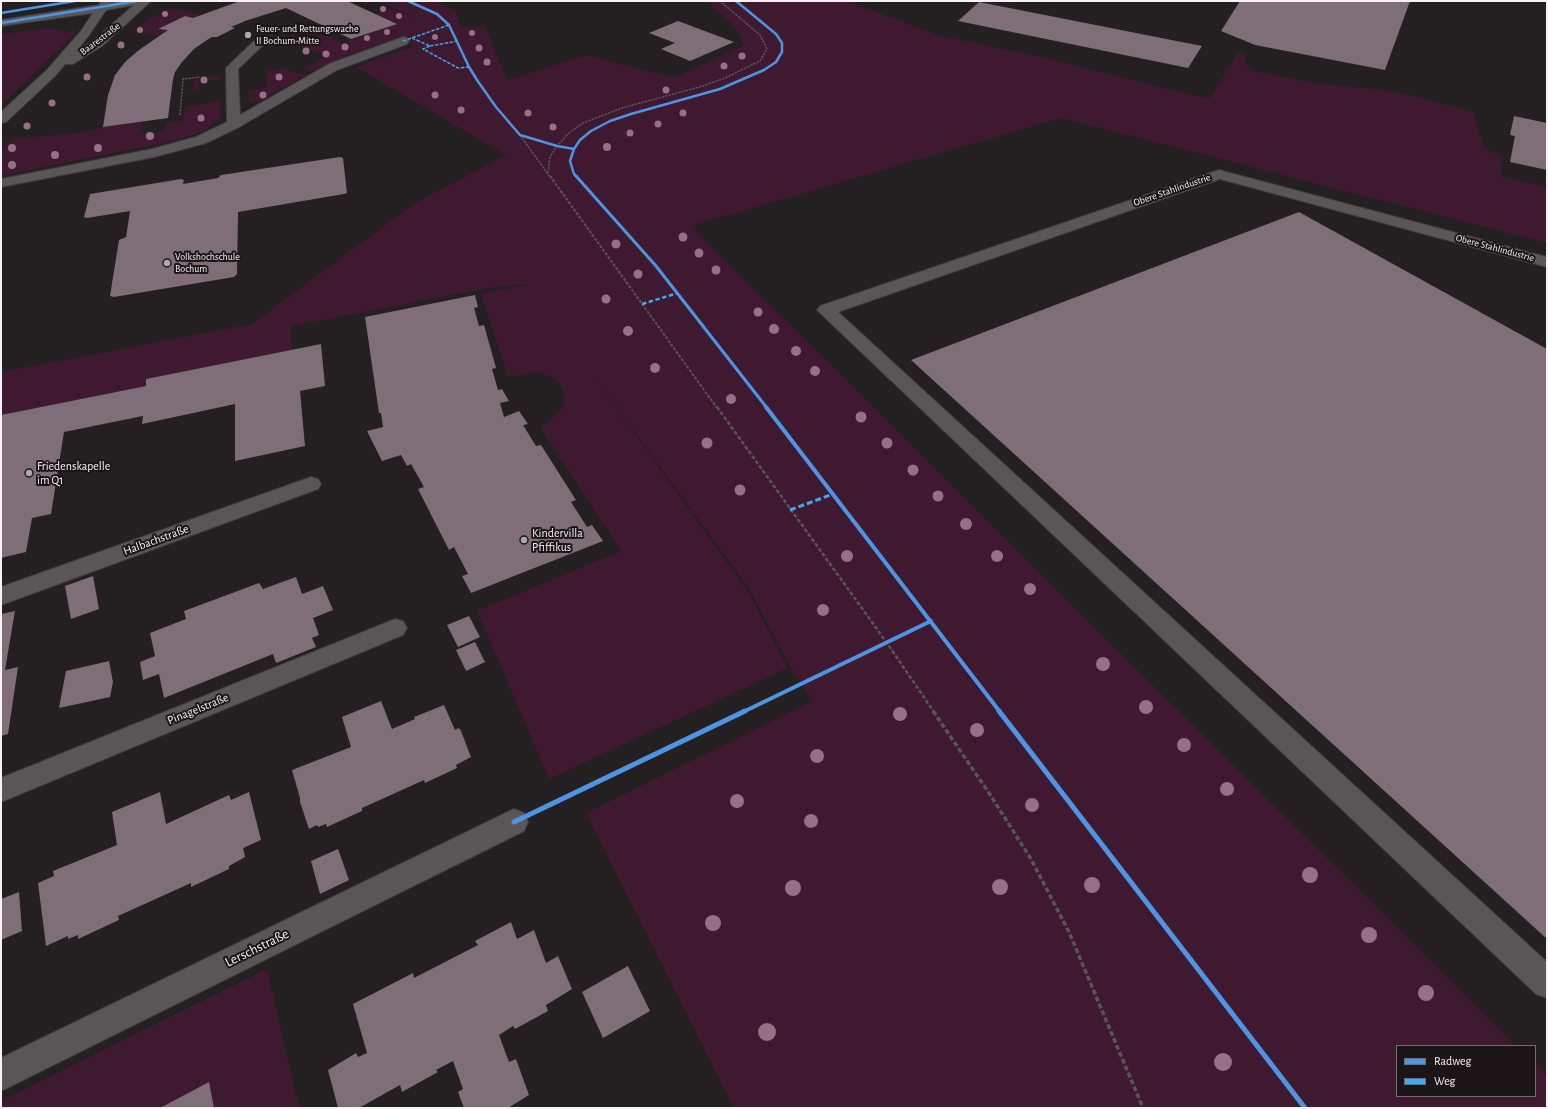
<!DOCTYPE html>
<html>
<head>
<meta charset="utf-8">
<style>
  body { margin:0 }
  #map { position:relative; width:1548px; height:1109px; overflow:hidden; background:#241f21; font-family:"Alegreya Sans",sans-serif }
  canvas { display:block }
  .frame { position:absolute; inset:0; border:2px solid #f7f3f5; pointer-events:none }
  .legend { position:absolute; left:1396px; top:1045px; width:140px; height:52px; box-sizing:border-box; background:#1b1518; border:1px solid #736e70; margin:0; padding:5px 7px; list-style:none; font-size:12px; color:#f7f3f5 }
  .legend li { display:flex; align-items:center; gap:8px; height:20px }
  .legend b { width:20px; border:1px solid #736e70 }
</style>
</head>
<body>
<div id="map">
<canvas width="1548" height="1109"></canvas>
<div class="frame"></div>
<ul class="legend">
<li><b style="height:5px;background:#4d94e3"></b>Radweg</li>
<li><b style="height:5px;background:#3fa9f5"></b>Weg</li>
</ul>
</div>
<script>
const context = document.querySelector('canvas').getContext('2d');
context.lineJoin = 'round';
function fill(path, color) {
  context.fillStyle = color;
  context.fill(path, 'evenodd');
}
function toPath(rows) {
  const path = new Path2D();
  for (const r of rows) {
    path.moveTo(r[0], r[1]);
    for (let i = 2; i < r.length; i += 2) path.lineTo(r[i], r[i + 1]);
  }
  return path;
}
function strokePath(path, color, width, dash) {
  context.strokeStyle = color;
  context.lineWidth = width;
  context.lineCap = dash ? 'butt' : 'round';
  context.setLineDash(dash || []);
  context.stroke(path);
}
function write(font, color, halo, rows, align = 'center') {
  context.font = font + ' "Alegreya Sans",sans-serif';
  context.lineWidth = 4;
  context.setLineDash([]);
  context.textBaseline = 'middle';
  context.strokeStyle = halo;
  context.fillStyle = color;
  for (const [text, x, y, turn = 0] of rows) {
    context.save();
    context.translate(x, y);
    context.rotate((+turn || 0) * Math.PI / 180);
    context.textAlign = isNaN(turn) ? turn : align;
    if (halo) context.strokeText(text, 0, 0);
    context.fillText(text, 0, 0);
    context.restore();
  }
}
const green = toPath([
  [379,1,433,1,456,11,461,28,485,26,507,80,587,55,674,78,744,45,736,28,707,1,848,1,937,35,1038,56,1209,99,1239,52,1247,54,1244,63,1251,70,1313,83,1375,89,1411,95,1473,112,1483,147,1502,156,1501,176,1547,187,1547,243,1061,118,691,226,1516,1046,1397,1046,1397,1096,1535,1096,1535,1064,1547,1076,1547,1108,734,1108,586,813,813,701,790,666,750,590,578,354,748,592,788,668,549,779,477,611,621,551,541,428,563,408,564,391,555,378,536,372,508,377,481,294,526,285,525,284,483,289,291,326,292,350,146,379,146,386,1,415,1,372,252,324,415,203,506,155,356,67,414,46,389,33,405,27,387,33,397,38,350,54,313,71,302,69,329,55,293,45,324,34,342,43,396,24,374,14,391,8,423,21],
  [171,8,201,15,193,18,185,16,159,29,168,30,158,36,132,32,151,18],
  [42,29,56,29,65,32,75,30,75,34,1,105,1,34],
  [281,68,306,75,259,101,249,102,248,91,267,88,266,71,276,70],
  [215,76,219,76,222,79,199,82,199,90,187,92,187,90,194,89,194,80,189,80],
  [220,101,221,118,204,131,191,136,173,141,1,176,1,149,13,137,32,137,87,132,103,127,143,122,140,134,165,131,166,123,183,120,185,107],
  [267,969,299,1108,1,1108,1,1101]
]);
const building = toPath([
  [240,1,347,1,397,24,351,39,286,8,245,21,231,27,235,28,217,37,212,37,207,40,194,49,182,62,175,72,173,79,168,118,103,127,108,95,115,75,126,61,139,50,168,30,158,29,185,16,193,18],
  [1240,1,1410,1,1385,70,1255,45,1221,31],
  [979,2,1202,46,1188,68,958,21],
  [678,21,734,42,690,61,661,49,675,43,649,33],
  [1514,116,1547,123,1547,170,1510,162,1515,136,1510,135],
  [340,157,343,158,347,193,344,194,238,212,237,274,234,277,114,297,110,296,119,240,126,237,130,211,87,218,84,217,90,194,181,179,184,180,183,184,218,178,221,175],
  [1299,212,1547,349,1547,939,911,360],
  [475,295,478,307,474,308,479,326,484,325,496,368,492,369,498,390,502,389,509,401,500,403,504,417,519,411,528,424,523,425,536,446,541,445,576,500,571,502,587,527,592,525,603,541,471,593,462,576,468,574,454,547,449,550,418,489,424,487,411,464,407,466,401,455,382,461,367,431,383,427,381,413,379,413,365,317],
  [321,344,325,386,300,391,305,446,235,461,235,404,142,424,143,416,64,432,51,514,32,518,26,552,1,558,1,415,146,386,146,379],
  [93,576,99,609,71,619,65,586],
  [296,577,302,594,323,586,333,610,313,618,319,635,312,638,316,647,276,663,273,654,164,698,159,674,143,680,140,662,155,656,150,633,186,619,184,611,259,583,263,589],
  [15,611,5,670,18,667,8,734,1,736,1,614],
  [469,616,480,637,458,647,447,625],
  [475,642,485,662,466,671,456,650],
  [109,661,113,682,110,697,59,708,66,671],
  [381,701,392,729,415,719,414,717,444,705,455,730,459,728,461,731,471,757,456,765,457,768,425,783,424,780,391,795,362,808,362,811,327,827,326,824,318,827,317,825,309,829,300,802,300,798,292,770,351,747,342,717],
  [160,792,166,824,229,795,231,800,249,792,261,840,243,848,245,857,229,866,229,869,191,887,191,883,118,916,119,920,78,939,78,935,68,939,68,936,46,946,38,883,54,876,53,871,117,845,112,812],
  [338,849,349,880,320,894,311,861],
  [19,892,22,931,1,940,1,899],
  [511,922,517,939,534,930,546,963,558,956,572,989,546,1005,548,1011,515,1029,513,1026,499,1035,509,1062,516,1059,529,1095,508,1108,464,1108,458,1092,463,1089,453,1061,436,1070,438,1072,402,1092,400,1085,359,1108,338,1108,328,1070,356,1053,358,1057,367,1053,353,1004,413,973,414,978,478,945,475,941],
  [628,966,650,1011,603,1038,582,992],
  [209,1082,214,1108,160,1108]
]);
const pathFar3 = toPath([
  [180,115,183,79,200,77],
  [520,135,550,177],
  [548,173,550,157,557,146,569,133,583,123,622,108,703,86,725,78,760,61,767,49,760,35,720,1]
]);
const pathFar2 = toPath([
  [550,176,717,408]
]);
const pathFar1 = toPath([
  [717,407,887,643,934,712],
  [744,712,931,621]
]);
const path = toPath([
  [933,711,991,796,1031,859,1069,932,1143,1108],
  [549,806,746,711]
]);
const minor = toPath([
  [101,1,113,1,111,3,120,1,151,1,102,46,73,64,65,64,55,76,6,122,1,123,1,112,47,70,81,31,93,13,1,26,1,20,99,5,101,1],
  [134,5,94,40,76,52,89,35,106,10,134,5],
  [403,37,407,38,409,41,407,44,337,70,239,127,206,143,154,157,1,187,1,179,152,149,196,137,227,122,226,68,253,42,257,41,261,42,263,45,238,69,240,115,329,64,403,37],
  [1219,170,1547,257,1547,267,1220,179,838,312,1547,962,1547,998,1536,994,817,310,820,306,1219,170],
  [311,477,318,479,321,484,318,489,1,605,1,587,311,477],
  [395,619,403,621,407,628,403,635,1,802,1,778,395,619],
  [514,809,524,813,528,822,524,831,1,1091,1,1058,514,809]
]);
const quietFar2 = toPath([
  [412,38,430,46,423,49,458,68,469,67],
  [403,41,449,25],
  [430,46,458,41]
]);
const quietFar1 = toPath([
  [642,304,678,293]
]);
const quiet = toPath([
  [790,510,833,494]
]);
const cyclewayFar3 = toPath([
  [408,1,437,14,449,25,469,67,477,80,496,107,520,135,557,146,574,149],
  [1,13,75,1],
  [1,23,137,1],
  [577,177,574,174,570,161,574,149,580,140,591,131,610,121,631,114,720,89,764,70,776,62,782,52,782,43,776,34,736,1]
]);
const cyclewayFar2 = toPath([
  [576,176,656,266,767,408]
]);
const cyclewayFar1 = toPath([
  [766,407,1000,712],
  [743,712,931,621]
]);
const cycleway = toPath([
  [999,711,1305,1108],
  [514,822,745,711]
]);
const trees = [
  [383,9,3],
  [165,14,3],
  [399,16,3],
  [140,30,3],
  [387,32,3],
  [472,33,3],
  [435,37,3],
  [367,38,3],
  [121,45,3.5],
  [345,47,3.5],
  [479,48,3.5],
  [306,51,3.5],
  [326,54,3.5],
  [742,56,3.5],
  [487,62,3.5],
  [724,66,3.5],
  [87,77,3.5],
  [279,77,3.5],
  [204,80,3.5],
  [666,90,3.5],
  [263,95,3.5],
  [435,95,3.5],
  [52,103,3.5],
  [461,110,3.5],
  [528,113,3.5],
  [683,113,3.5],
  [201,118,3.5],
  [658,124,3.5],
  [27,126,3.5],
  [553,127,3.5],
  [630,133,3.5],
  [150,136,4],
  [607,147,4],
  [12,148,4],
  [98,148,4],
  [55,155,4],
  [12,165,4],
  [683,237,4.5],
  [616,244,4.5],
  [699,253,4.5],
  [716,270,4.5],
  [638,274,4.5],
  [606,299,4.5],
  [758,312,4.5],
  [774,329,5],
  [628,331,5],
  [796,351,5],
  [655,368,5],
  [815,371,5],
  [731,399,5],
  [861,417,5.5],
  [707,443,5.5],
  [887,443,5.5],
  [913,470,5.5],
  [740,490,5.5],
  [938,496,5.5],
  [966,524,6],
  [847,556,6],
  [997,556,6],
  [1030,589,6],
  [823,610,6],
  [1103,664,7],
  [1146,707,7],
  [900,714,7],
  [977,730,7],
  [1184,745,7],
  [817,756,7],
  [1227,789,7],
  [737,801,7],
  [1032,805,7],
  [811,821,7],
  [1310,875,8],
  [1092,885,8],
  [1000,887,8],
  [793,888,8],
  [713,923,8],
  [1369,935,8],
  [1426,993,8],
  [767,1032,9],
  [1223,1062,9]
];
const markers = [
  [248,35,4,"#ada9ab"],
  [167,263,4,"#ada9ab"],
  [29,473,4,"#ada9ab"],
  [524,540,4,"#ada9ab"]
];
const farPoinames = [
  ["Feuer- und Rettungswache",256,29],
  ["II Bochum-Mitte",256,41],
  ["Volkshochschule",175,257],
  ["Bochum",175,269]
];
const farStreetnames = [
  ["Baarestraße",100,39,-37],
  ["Obere Stahlindustrie",1172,190,-19],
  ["Obere Stahlindustrie",1495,248,15]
];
const poiNames = [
  ["Friedenskapelle",37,466],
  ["im Q1",37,480],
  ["Kindervilla",532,533],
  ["Pfiffikus",532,547]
];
const streetNames = [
  ["Halbachstraße",156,540,-20],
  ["Pinagelstraße",198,709,-22]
];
const nearStreetnames = [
  ["Lerschstraße",257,948,-26]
];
fill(green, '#3f192f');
fill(building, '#7f6d77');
strokePath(minor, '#3f3b3d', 2);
strokePath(pathFar3, '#575556', 1.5, [2.5, 1]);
strokePath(pathFar2, '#575556', 2, [3, 1.5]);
strokePath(pathFar1, '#575556', 2.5, [4, 2]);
strokePath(path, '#575556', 3.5, [5, 2.5]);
fill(minor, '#5a5658');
strokePath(quietFar2, '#3fa9f5', 1.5, [3.5, 1.5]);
strokePath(quietFar1, '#3fa9f5', 2.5, [4.5, 2.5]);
strokePath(quiet, '#3fa9f5', 3, [6, 3]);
strokePath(cyclewayFar3, '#4d94e3', 2.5);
strokePath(cyclewayFar2, '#4d94e3', 3);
strokePath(cyclewayFar1, '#4d94e3', 4);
strokePath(cycleway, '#4d94e3', 5);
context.fillStyle = '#967084';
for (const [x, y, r] of trees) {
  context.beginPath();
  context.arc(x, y, r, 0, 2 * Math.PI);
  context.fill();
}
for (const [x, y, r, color] of markers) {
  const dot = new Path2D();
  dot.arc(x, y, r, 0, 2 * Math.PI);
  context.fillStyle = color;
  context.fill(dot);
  strokePath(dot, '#1b1518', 1.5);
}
write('10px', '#f7f3f5', '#1b1518', farPoinames, 'left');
write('10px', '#f7f3f5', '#1b1518', farStreetnames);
write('12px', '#f7f3f5', '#1b1518', poiNames, 'left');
write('12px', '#f7f3f5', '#1b1518', streetNames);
write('14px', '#f7f3f5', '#1b1518', nearStreetnames);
</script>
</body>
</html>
